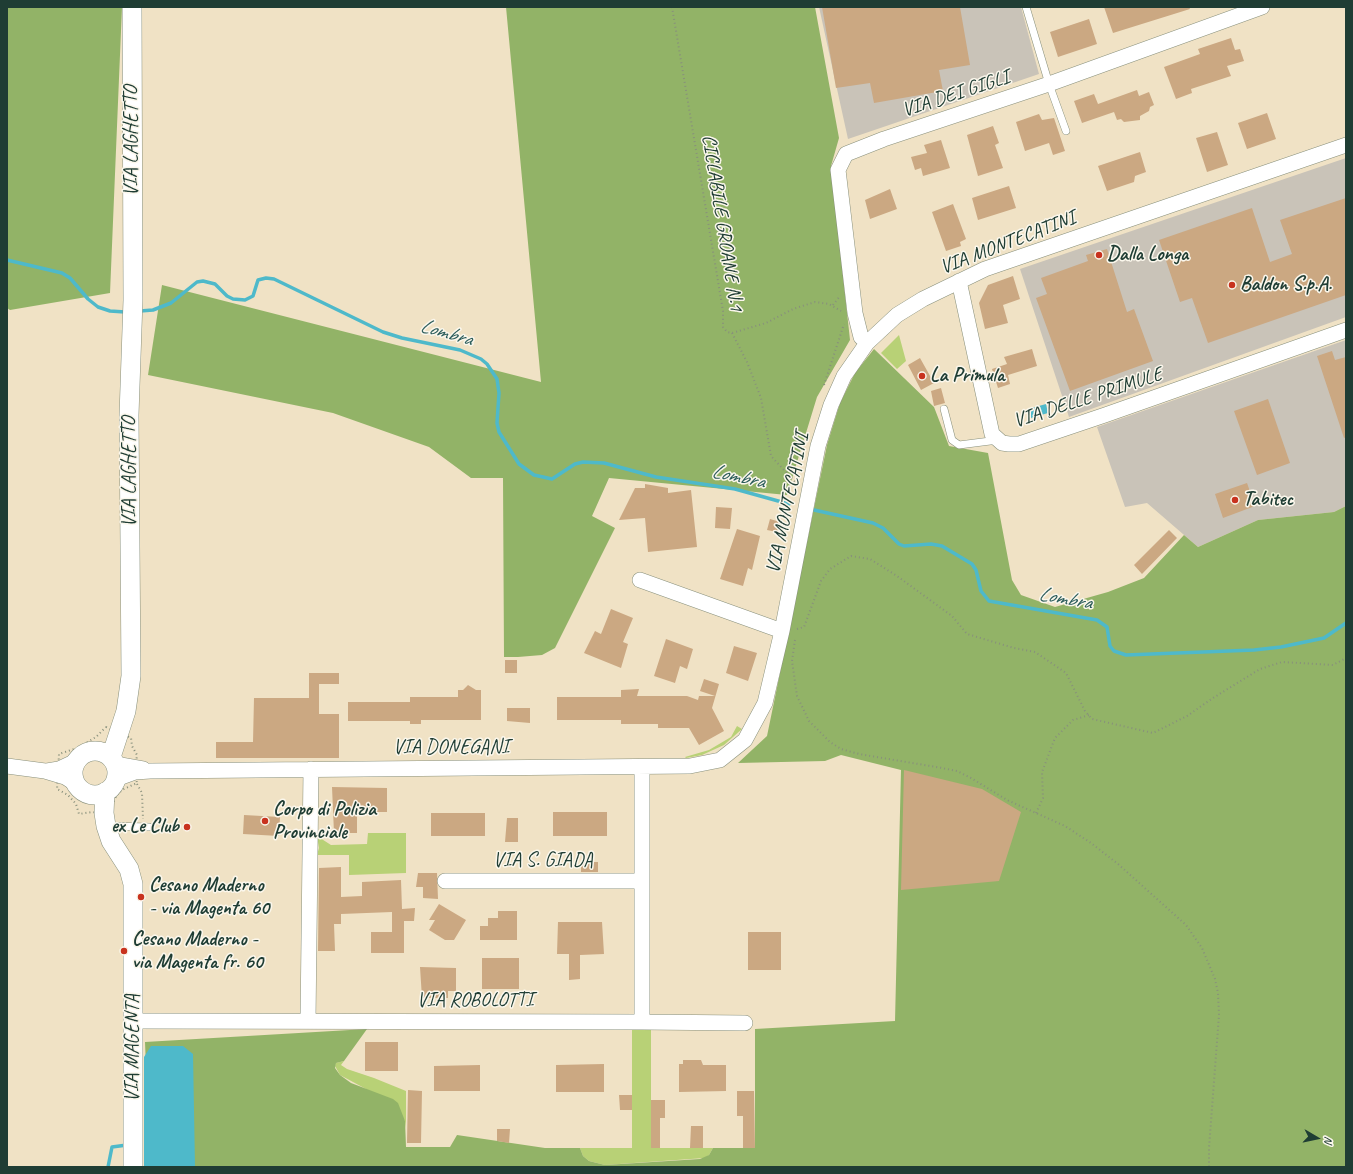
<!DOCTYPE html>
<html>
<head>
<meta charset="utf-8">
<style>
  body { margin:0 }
  #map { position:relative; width:1353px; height:1174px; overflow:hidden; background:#f0e2c5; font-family:Caveat,sans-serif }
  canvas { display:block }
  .frame { position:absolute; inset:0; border:8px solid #1f3d34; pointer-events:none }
  .north { position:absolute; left:1297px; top:1118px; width:40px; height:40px; -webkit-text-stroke:3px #fbf7ec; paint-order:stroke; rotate:99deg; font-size:11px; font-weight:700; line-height:16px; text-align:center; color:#1f3d34 }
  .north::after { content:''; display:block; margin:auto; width:14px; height:18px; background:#1f3d34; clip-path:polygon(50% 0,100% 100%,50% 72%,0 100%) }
</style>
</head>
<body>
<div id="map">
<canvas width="1353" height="1174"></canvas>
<div class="frame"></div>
<div class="north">N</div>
</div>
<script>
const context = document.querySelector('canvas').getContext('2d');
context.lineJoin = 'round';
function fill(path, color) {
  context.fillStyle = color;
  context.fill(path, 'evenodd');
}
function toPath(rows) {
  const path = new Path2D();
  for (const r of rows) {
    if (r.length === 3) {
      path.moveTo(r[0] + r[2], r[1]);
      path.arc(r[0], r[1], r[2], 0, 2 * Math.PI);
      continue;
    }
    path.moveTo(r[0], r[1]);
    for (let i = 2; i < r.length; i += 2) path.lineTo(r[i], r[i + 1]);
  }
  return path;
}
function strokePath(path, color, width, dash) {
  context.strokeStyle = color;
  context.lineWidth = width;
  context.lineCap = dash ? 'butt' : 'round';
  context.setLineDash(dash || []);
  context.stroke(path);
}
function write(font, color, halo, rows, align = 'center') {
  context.font = font + ' Caveat,sans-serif';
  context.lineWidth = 3;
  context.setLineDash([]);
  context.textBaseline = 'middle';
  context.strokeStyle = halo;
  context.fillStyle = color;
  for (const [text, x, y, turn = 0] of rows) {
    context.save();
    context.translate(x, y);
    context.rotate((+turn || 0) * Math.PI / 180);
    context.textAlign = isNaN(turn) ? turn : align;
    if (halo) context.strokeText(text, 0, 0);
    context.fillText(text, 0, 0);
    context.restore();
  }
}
const industrial = toPath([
  [819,7,1021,7,1039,74,848,139],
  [1346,158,1346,317,1069,417,1020,269],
  [1346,340,1346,506,1334,512,1258,520,1198,547,1147,503,1125,507,1097,427]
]);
const green = toPath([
  [899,335,906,361,897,369,881,353],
  [737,726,742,729,724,745,702,755,686,758,685,757,709,750,731,737],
  [368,833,406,833,406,873,349,875,349,855,317,855,319,848,317,836,331,845,367,844],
  [632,1029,651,1029,651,1148,713,1148,709,1155,705,1158,605,1165,589,1161,583,1156,580,1148,632,1148],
  [344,1061,341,1065,347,1069,374,1078,406,1091,406,1128,405,1121,366,1089,340,1075,335,1066,336,1063]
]);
const forest = toPath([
  [7,7,122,7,110,293,10,310,7,308],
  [506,7,815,7,839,138,831,166,850,340,817,397,787,495,609,478,592,516,615,528,555,648,542,655,518,657,504,657,503,478,471,478,429,447,333,413,148,375,162,285,541,382],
  [874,349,934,407,949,446,988,453,1012,580,1021,595,1055,607,1108,592,1144,578,1184,535,1198,547,1258,520,1334,512,1346,506,1346,1167,150,1167,145,1042,367,1029,344,1061,336,1063,335,1068,340,1075,351,1083,393,1099,398,1103,405,1121,406,1147,450,1147,457,1135,545,1148,580,1148,583,1156,589,1161,605,1165,700,1159,709,1155,713,1148,755,1148,755,1029,895,1021,901,770,841,755,825,761,738,763,767,736,827,445,840,403,855,373]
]);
const water = toPath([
  [1046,404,1048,413,1031,418,1028,409],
  [151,1046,183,1046,193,1054,195,1167,144,1167,144,1057]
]);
const stream = toPath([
  [7,260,62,273,70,278,88,299,98,307,110,311,125,312],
  [140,311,153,310,171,303,197,282,203,281,215,284,227,296,233,299,245,300,253,296,258,280,266,278,274,279,383,332,402,338,460,350,481,359,487,364,497,379,499,393,497,423,499,432,519,464,534,475,552,479,575,464,583,462,604,463,656,477,735,489,789,504],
  [814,510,873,523,883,528,899,544,904,546,931,544,942,546,972,564,976,570,981,591,989,601,1097,620,1107,627,1110,646,1114,651,1126,655,1254,650,1281,647,1324,638,1346,623],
  [108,1167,112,1147,127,1145]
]);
const building = toPath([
  [822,7,960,7,970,65,939,70,943,91,874,103,870,83,836,88],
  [1104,7,1189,7,1190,9,1113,33],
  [1089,19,1097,44,1058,57,1050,32],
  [1231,38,1235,50,1240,49,1244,61,1227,66,1231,76,1191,89,1192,93,1176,99,1164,67,1200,54,1198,49],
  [1137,90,1139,96,1149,92,1154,105,1150,107,1149,111,1140,116,1140,120,1124,122,1121,119,1117,120,1114,112,1082,123,1074,101,1094,94,1098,104],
  [1267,113,1276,139,1247,149,1238,123],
  [1039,114,1042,120,1054,118,1065,151,1053,155,1049,143,1025,151,1016,122],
  [993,126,999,143,995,145,1003,168,978,176,967,135],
  [1217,132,1228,165,1207,172,1196,138],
  [941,140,950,168,923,176,921,168,915,170,911,157,927,153,924,145],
  [1140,152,1146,172,1135,176,1134,182,1107,191,1098,166],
  [1009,186,1016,208,978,220,972,198],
  [890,189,897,209,870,219,865,200],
  [1346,198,1346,295,1208,343,1192,298,1180,302,1159,240,1252,208,1270,262,1292,254,1280,220],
  [953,204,966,239,960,242,961,246,946,251,932,212],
  [1107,249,1127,312,1134,309,1153,361,1070,391,1036,298,1047,294,1041,278,1088,261,1086,255],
  [1013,276,1020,299,1003,305,1008,323,985,329,979,303,988,285],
  [1032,349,1037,366,1008,375,1010,384,998,388,992,369,1007,364,1004,357],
  [1332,351,1335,360,1346,357,1346,437,1344,438,1317,356],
  [920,358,934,383,921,390,908,365],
  [941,388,945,403,934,406,931,391],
  [1268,399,1290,463,1257,475,1234,411],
  [1247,483,1255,506,1223,518,1215,494],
  [645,484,668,488,668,493,691,490,697,547,648,552,645,518,619,520,635,488,645,488],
  [716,507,732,508,730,529,715,528],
  [770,519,780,522,777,532,767,530],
  [737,529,760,536,752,570,748,568,743,586,720,579],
  [1169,530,1177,538,1142,574,1134,565],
  [611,609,633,618,623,642,628,644,621,668,584,653,595,631,601,634],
  [666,639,693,649,687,669,680,666,675,683,654,676],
  [734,646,757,653,748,681,726,673],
  [505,660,517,660,517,673,505,673],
  [309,673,339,673,339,684,319,684,319,714,339,714,339,758,216,758,216,742,253,742,254,698,309,698],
  [704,679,719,684,712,708,724,731,699,745,689,728,658,728,658,724,621,724,621,720,557,720,557,697,621,697,621,690,639,689,637,696,687,696,698,700,699,696,715,696,700,691],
  [468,685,476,690,481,690,481,720,421,720,421,724,410,724,410,721,348,721,348,702,410,702,410,697,458,697,458,690,463,690],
  [507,708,530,708,530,723,507,721],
  [904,770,982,789,1021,812,999,881,901,890],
  [332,787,387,788,387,812,357,812,357,833,334,833],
  [553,812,607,812,607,836,553,836],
  [431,813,485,813,485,836,431,836],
  [244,815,280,817,279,836,243,834],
  [507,818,518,818,518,842,505,842],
  [581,862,598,862,598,872,581,872],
  [341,867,341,897,362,896,362,882,401,880,402,909,415,908,414,921,404,921,404,953,371,953,371,932,392,932,392,912,341,914,341,924,334,924,335,951,318,951,319,868],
  [418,873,437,873,438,899,423,898,423,887,416,887],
  [439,904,466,920,454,940,445,940,429,930,435,920,429,920],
  [498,911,517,911,517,940,480,940,480,926,488,926,488,918,498,918],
  [558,922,602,922,604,954,580,955,580,979,569,980,569,954,557,954],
  [748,932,781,932,781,970,748,970],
  [482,958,519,958,519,989,482,989],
  [420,967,456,968,456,991,448,991,448,998,422,998],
  [365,1042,398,1042,398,1071,365,1071],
  [683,1060,701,1060,703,1065,726,1065,726,1091,679,1092,679,1064,683,1064],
  [604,1064,604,1092,556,1092,556,1065],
  [480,1065,480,1091,434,1091,434,1066],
  [408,1090,422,1091,421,1143,407,1143],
  [737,1091,754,1091,755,1148,743,1148,743,1116,737,1116],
  [619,1095,632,1095,632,1110,620,1110],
  [651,1100,665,1100,665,1118,660,1118,660,1148,651,1148],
  [691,1126,703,1126,703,1148,690,1148],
  [497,1129,510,1129,509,1143,497,1141]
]);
const path = toPath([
  [672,7,723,311,723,327,727,332,732,333,766,323,793,309,815,302,829,304,841,311],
  [833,305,840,296],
  [732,333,747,362,761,398,771,456,796,483],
  [824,385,844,324],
  [797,629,804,627,821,581,830,569,851,556,870,559,897,576,952,616,967,634,1014,648,1035,652,1066,673,1085,711,1092,719,1153,733,1187,716,1213,698,1260,669,1282,662,1333,665,1346,658],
  [795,640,792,661,797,696,809,721,830,742,841,749,859,754,942,768,957,771,971,778,1007,800,1065,826,1091,843,1118,864,1186,925,1202,948,1215,979,1218,993,1219,1015,1209,1148,1209,1167],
  [106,727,131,738,132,746,137,755,135,772,137,783,124,789,118,793,107,814,92,812,79,814,76,804,68,795,57,789,59,754,77,748,96,737,106,727],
  [137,784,142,793,143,819],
  [1036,813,1043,798,1042,772,1055,738,1073,720,1089,715]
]);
const service = toPath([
  [1026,7,1049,84,1066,131],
  [944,409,952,440,959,445,998,440],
  [108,826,149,827]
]);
const minor = toPath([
  [959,281,992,434,1002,443,1009,444,1019,444,1105,415,1346,330],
  [867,343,861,337,855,313,838,170,846,154,884,139,1049,84,1262,7],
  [640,580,782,631],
  [115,764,143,769],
  [7,766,45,771,65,777,76,784],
  [47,771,59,769,76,761],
  [116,779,135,772,150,771,690,766,720,760,745,740,765,703,782,631,818,446,831,405,844,376,867,343,897,315,923,299,985,269,1346,145],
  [445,881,642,881],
  [133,1021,642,1022,642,767],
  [308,1021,311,769],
  [642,1022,745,1023]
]);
const tertiary = toPath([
  [95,773,22],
  [111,757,126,711,131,676,129,415,133,300,132,7],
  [105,792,104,813,106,826,111,841,129,869,133,884,133,1167]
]);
const markers = [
  [1099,255,4,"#c8321e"],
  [1232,285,4,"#c8321e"],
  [922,376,4,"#c8321e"],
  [1235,500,4,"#c8321e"],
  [265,821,4,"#c8321e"],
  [187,827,4,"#c8321e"],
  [141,897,4,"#c8321e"],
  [124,951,4,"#c8321e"]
];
const streetNames = [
  ["VIA DEI GIGLI",956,94,-18],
  ["VIA LAGHETTO",132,141,-90],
  ["CICLABILE GROANE N.1",722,223,81],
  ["VIA MONTECATINI",1008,243,-21],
  ["VIA DELLE PRIMULE",1088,398,-18],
  ["VIA LAGHETTO",130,472,-90],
  ["VIA MONTECATINI",788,503,-78],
  ["VIA DONEGANI",451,748],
  ["VIA S. GIADA",543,861],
  ["VIA ROBOLOTTI",475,1001],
  ["VIA MAGENTA",133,1048,-90]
];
const poiNames = [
  ["Dalla Longa",1107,255],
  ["Baldon S.p.A.",1240,285],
  ["La Primula",930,376],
  ["Tabitec",1243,500],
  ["Corpo di Polizia",273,810],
  ["Provinciale",273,833],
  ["ex Le Club",179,827,"right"],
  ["Cesano Maderno",149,886],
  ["- via Magenta 60",149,909],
  ["Cesano Maderno -",132,940],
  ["via Magenta fr. 60",132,963]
];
const waterNames = [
  ["Lombra",446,333,16],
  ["Lombra",738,477,12],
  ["Lombra",1065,599,10]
];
fill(industrial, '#c9c3b8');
fill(green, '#b8d176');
fill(forest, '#92b367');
fill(water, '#4eb9ca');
strokePath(stream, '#4eb9ca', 3.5);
fill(building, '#cba882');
strokePath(service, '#88907c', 8);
strokePath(minor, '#88907c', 16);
strokePath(tertiary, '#88907c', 20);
strokePath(path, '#88907c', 2, [1, 3]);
strokePath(service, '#fff', 7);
strokePath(minor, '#fff', 15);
strokePath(tertiary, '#fff', 19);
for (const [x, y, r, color] of markers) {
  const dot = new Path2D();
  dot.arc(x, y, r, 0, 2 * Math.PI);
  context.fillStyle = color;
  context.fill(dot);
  strokePath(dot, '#fbf7ec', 1.5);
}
write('20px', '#1f3d34', '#fbf7ec', streetNames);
write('bold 20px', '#1f3d34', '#fbf7ec', poiNames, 'left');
write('italic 21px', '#2b5c5a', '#fbf7ec', waterNames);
</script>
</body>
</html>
